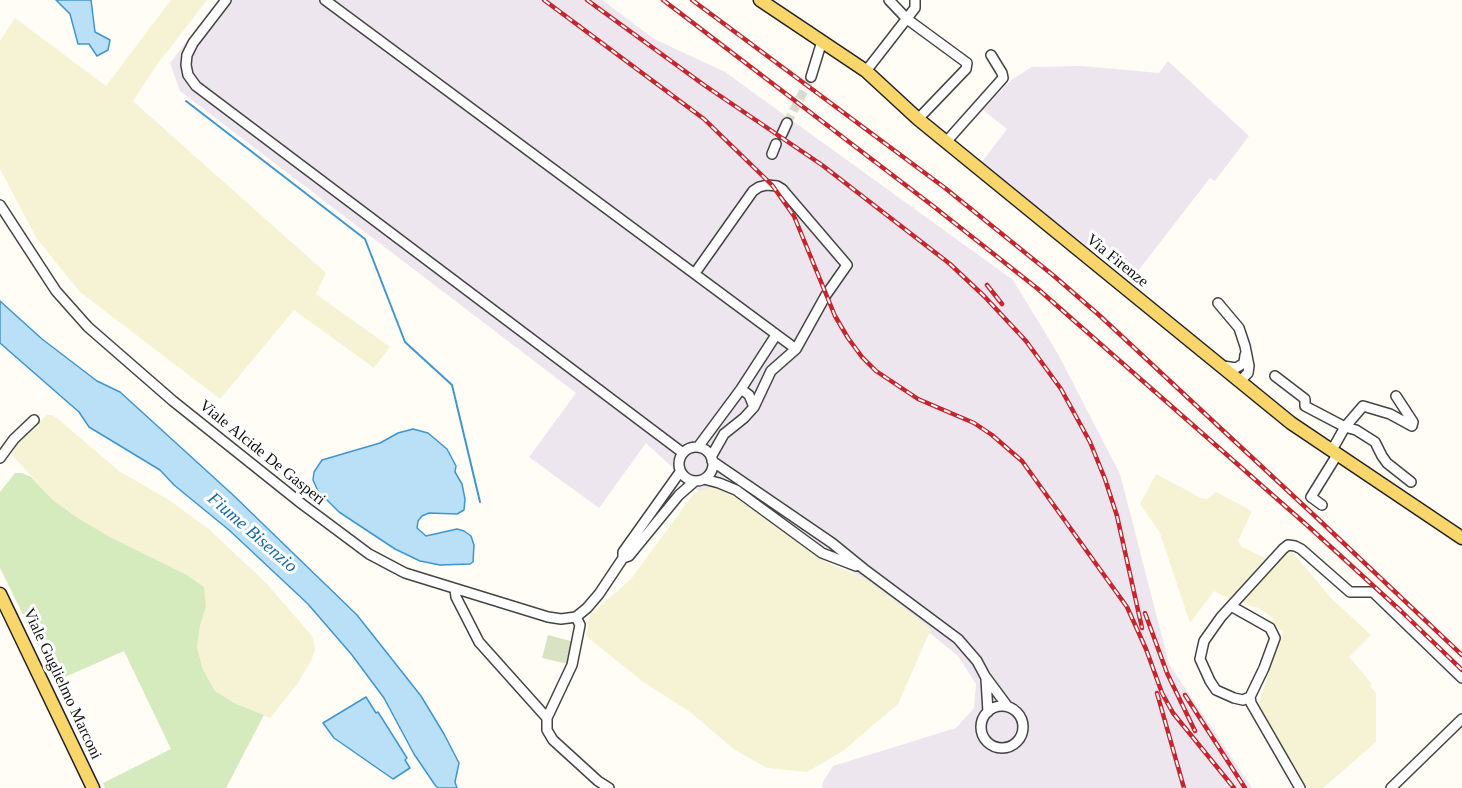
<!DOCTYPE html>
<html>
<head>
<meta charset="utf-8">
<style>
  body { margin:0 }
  canvas { display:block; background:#fffdf5 }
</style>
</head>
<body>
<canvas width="1462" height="788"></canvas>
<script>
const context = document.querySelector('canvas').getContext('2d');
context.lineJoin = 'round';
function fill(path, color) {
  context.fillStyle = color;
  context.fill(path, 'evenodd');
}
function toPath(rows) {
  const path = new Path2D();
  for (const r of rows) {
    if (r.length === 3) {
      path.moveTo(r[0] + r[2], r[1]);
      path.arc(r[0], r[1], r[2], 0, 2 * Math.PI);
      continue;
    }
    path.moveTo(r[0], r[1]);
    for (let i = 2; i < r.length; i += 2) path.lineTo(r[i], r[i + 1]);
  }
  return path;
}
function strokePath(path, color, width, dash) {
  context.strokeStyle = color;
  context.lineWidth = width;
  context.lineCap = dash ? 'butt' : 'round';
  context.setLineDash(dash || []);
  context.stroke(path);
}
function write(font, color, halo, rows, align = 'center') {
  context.font = font + ' Georgia,serif';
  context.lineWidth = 6;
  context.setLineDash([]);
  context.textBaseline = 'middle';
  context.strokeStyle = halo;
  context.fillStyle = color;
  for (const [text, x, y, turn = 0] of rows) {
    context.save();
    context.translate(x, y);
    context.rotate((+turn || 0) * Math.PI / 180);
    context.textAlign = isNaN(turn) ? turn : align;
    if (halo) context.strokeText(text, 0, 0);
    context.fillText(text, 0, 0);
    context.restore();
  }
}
const industrial = toPath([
  [218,0,602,0,654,39,725,72,1013,280,1058,354,1120,474,1169,664,1252,788,822,788,823,782,833,766,956,728,974,708,976,684,958,656,863,579,725,493,700,493,646,443,599,508,529,457,576,393,180,91,170,63],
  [1168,61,1249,136,1215,181,1210,178,1131,280,1041,211,981,163,1007,129,983,110,1011,80,1032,67,1082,66,1159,73]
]);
const farmland = toPath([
  [171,0,207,0,156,66,133,101,326,273,316,294,390,347,374,368,294,310,220,399,80,292,37,239,0,169,0,41,15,18,106,86],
  [47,415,52,415,57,418,119,471,169,500,210,530,266,583,313,637,315,650,311,661,298,683,270,718,234,703,215,691,203,670,197,647,200,626,206,607,187,575,108,536,78,518,54,501,11,454,14,452,14,445],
  [1156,474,1201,498,1207,499,1216,492,1252,511,1238,541,1242,547,1267,559,1229,599,1214,591,1190,623,1160,533,1140,504],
  [711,487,738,497,826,562,868,580,931,629,898,704,843,751,807,772,767,768,735,750,690,712,642,681,586,636,590,615,631,579,694,493],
  [1292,552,1332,599,1371,635,1349,657,1372,684,1370,686,1376,693,1376,742,1323,788,1305,788,1258,705,1283,632,1272,623,1273,618,1259,608,1245,605,1243,599,1282,556]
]);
const green = toPath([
  [15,473,22,473,31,477,54,501,78,518,108,536,187,575,204,587,206,607,200,626,197,647,203,670,215,691,234,703,264,715,226,788,105,788,103,783,171,749,124,651,56,681,0,568,0,492]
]);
const cemetery = toPath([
  [548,635,574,642,568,664,542,658]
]);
const water = toPath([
  [56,0,91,0,95,32,110,40,108,50,97,56,89,44,78,44,70,14,56,0],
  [0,301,42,339,97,381,120,392,232,494,357,615,421,696,444,734,459,763,455,782,457,788,438,788,435,785,414,754,384,698,352,655,308,604,229,530,174,485,160,470,89,427,79,412,0,343,0,301],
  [413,429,428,433,447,449,456,466,455,472,462,484,465,499,464,510,457,514,429,513,422,516,418,521,417,528,426,536,457,529,464,531,471,536,474,545,473,562,470,564,440,565,420,561,395,549,339,512,318,491,313,480,314,472,322,460,380,443,398,433,413,429],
  [366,697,376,713,378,712,407,758,405,760,410,768,393,779,334,738,323,723,366,697]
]);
const stream = toPath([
  [186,101,365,239,405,342,452,385,480,502]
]);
const minorTunnel = toPath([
  [787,123,811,77]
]);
const minor = toPath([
  [226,0,193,43,187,55,186,65,188,75,196,86,683,453],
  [325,0,796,349,771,371,754,407,744,418,724,434,711,457],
  [889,0,907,19,967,63,966,69,918,119],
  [866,71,915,8,915,0],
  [811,77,822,41],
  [782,134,787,123],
  [946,142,1003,78,1002,73,991,55],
  [772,154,776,144],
  [0,205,56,291,88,327,173,401,302,504,369,554,405,573,548,617,561,619,576,617,587,608,599,594,623,558,623,552,680,472],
  [695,273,753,191,759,187,767,185,777,186,782,189,847,265,826,295,796,349],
  [1218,303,1239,328,1245,346,1249,366,1248,373,1239,382],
  [1223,366,1236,368,1244,363,1245,355],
  [1275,376,1305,399,1305,406,1345,427,1356,430,1375,442,1382,456,1387,463,1411,482],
  [741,389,749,395,754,407],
  [698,447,741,389,776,335],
  [696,464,17],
  [1332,450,1345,427,1363,406,1390,414,1412,426,1413,422,1396,396],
  [0,458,14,439,34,420],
  [712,461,832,543,864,569,958,639,977,661,985,676,1008,707],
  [704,479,719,483,736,490,822,553,856,566],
  [1322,505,1311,497,1337,455],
  [623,558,629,556,679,495,695,481],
  [455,589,456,597,479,642,547,718],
  [1231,606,1270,628,1275,638,1264,668,1250,697],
  [576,617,580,625,572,665,547,718,547,730,553,740,598,781,609,788],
  [986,679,988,712],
  [1002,727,21],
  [1300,788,1251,703,1250,697,1243,700,1234,698,1216,690,1210,681,1200,659,1204,641,1221,617,1283,549,1288,545,1295,546,1301,549,1350,592,1373,592,1462,678],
  [1391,788,1462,719]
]);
const major = toPath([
  [760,0,866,71,918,119,1291,423,1462,538],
  [0,594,93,788]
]);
const rail = toPath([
  [544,0,704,119,772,185,794,216,835,316,848,338,862,357,876,371,918,399,974,423,992,435,1022,461,1127,607,1146,649,1162,693,1173,713,1234,788],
  [587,0,704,85,822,165,950,264,984,296,1026,341,1061,389,1090,442,1105,479,1117,516,1142,628],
  [663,0,933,206,1038,289,1309,527,1401,611,1462,670],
  [692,0,945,188,1054,276,1099,315,1317,518,1462,655],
  [987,285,1002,304],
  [1145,613,1167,673,1195,731],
  [1157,693,1184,788],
  [1185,695,1245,788]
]);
const streetNames = [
  ["Via Firenze",1117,261,39],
  ["Viale Alcide De Gasperi",262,453,39],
  ["Viale Guglielmo Marconi",62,684,65]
];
const waterNames = [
  ["Fiume Bisenzio",252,533,41]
];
fill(industrial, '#eee6ef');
fill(farmland, '#f6f3d4');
fill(green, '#d5ebbd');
fill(cemetery, '#d9e3c4');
fill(water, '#b9e0f7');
strokePath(water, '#3f96cf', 1.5);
strokePath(stream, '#3f96cf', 2);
strokePath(minorTunnel, '#dbdad3', 9, [9, 4.5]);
strokePath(minor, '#444', 12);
strokePath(major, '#222', 15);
strokePath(minor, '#fff', 9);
strokePath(major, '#f9d66b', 12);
strokePath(rail, '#c4262e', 4.5);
strokePath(rail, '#fff', 2, [7]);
write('16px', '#111', '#fff', streetNames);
write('italic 18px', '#1768a6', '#fff', waterNames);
</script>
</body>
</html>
